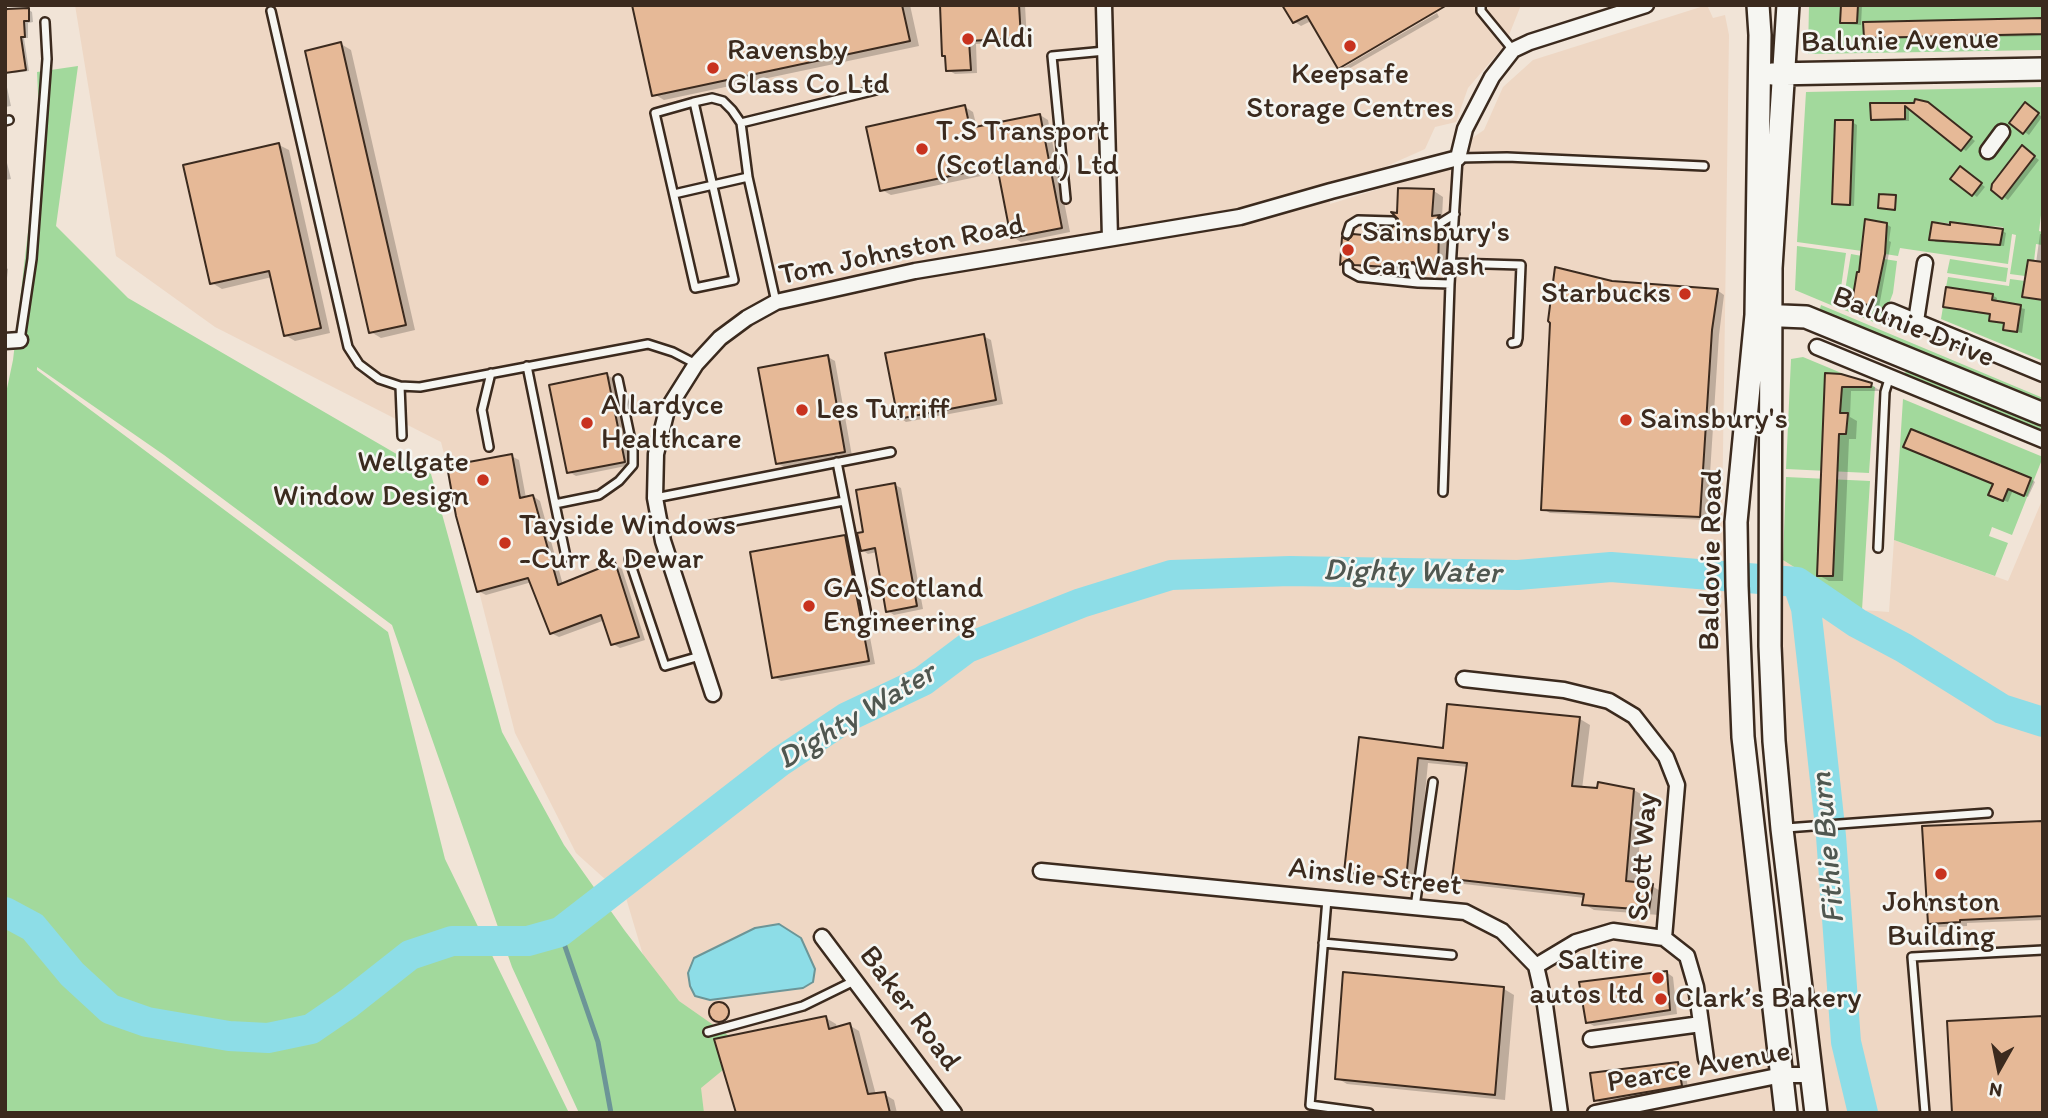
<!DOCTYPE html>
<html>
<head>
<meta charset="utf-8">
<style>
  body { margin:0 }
  #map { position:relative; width:2048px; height:1118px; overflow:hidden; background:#f1e4d7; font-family:Itim,sans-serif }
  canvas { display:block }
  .frame { position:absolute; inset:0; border:7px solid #3b2a1e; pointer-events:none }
  .north { position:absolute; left:1964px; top:1034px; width:70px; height:70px; -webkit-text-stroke:5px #f6f6f2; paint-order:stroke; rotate:189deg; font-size:19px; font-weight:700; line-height:28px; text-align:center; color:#3b2a1e }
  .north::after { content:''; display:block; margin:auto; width:24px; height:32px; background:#3b2a1e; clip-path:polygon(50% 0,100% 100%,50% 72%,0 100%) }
</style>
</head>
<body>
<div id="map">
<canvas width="2048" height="1118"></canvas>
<div class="frame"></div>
<div class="north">N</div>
</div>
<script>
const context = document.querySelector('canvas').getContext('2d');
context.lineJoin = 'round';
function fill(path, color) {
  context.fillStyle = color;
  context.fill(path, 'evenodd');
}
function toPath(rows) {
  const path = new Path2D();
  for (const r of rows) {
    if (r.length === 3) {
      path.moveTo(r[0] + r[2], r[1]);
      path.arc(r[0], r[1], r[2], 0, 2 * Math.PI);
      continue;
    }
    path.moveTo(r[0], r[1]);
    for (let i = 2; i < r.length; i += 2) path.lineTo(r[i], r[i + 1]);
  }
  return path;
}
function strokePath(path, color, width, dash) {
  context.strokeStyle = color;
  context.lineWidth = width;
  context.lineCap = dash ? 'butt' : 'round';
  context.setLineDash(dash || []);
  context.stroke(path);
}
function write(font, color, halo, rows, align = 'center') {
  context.font = font + ' Itim,sans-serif';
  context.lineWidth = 5;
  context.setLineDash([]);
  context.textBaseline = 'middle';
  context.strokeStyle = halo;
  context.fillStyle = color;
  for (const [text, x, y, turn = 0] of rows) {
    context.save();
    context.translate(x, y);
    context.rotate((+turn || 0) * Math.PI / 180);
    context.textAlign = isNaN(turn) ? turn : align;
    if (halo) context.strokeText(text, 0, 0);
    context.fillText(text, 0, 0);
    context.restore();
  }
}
const built = toPath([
  [75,5,1521,5,1505,45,1468,88,1456,122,1435,127,1425,149,1331,191,1330,204,1411,179,1484,130,1503,87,1533,60,1707,5,1713,18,1725,15,1729,35,1722,521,1736,522,1737,586,1786,1113,690,1113,626,898,576,853,515,733,441,442,215,327,116,256],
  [2043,498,2043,1113,1816,1113,1770,646,1783,560,1862,610,1889,612,1894,540,2008,581]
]);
const green = toPath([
  [1809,5,2043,5,2043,50,1808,54],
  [78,66,56,226,128,298,431,474,502,732,564,845,625,931,679,1001,732,1038,757,1042,701,1088,704,1113,579,1113,512,967,392,625,164,455,37,367,37,370,388,632,445,859,569,1113,5,1113,5,398,13,360,35,172,39,114,37,72],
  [2043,87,2043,215,2041,215,2039,231,2043,232,2043,240,2042,245,2036,244,2034,261,2028,260,2025,276,2010,274,2016,235,2012,234,2008,264,1900,248,1898,256,1885,254,1887,223,1865,219,1862,251,1797,242,1806,92],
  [1932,222,2003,227,2000,245,1930,240],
  [1797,246,1846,253,1838,308,1795,290],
  [1851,254,1862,256,1853,303,1874,305,1884,259,1897,261,1893,293,1881,325,1842,309],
  [1950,259,2008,268,2006,282,1947,273],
  [1948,277,2009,286,2010,279,2025,281,2022,297,2043,300,2043,361,1941,319,1943,307,1990,314,2004,323,2003,330,2017,332,2020,313,1992,300,1992,294,1946,287],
  [1821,305,2043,398,2043,405,1819,312],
  [1803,357,1875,387,1869,473,1786,469,1791,359],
  [1910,370,2043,425,2043,432,1902,374],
  [1903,399,2043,457,2012,535,1992,527,1989,536,2008,543,1995,576,1894,540],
  [1786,477,1870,481,1862,610,1783,560]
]);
const water = toPath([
  [779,924,801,938,815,969,813,982,803,988,710,1000,695,996,690,986,688,973,694,958,755,928,779,924]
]);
const shadow = toPath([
  [634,5,910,5,919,46,664,100,654,94],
  [942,5,1025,5,1027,41,976,44,977,73,955,74,948,70],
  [1284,5,1432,5,1311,21,1301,26,1295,22],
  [1842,5,1862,5,1861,25,1846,24,1842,22],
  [29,10,32,12,33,22,28,23,28,38,24,38,29,71,14,73,10,71,5,38],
  [1437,13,1439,17,1345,71,1341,69],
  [2043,20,2043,36,1870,39,1865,37],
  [341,44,351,50,415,330,381,338,371,332],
  [5,78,11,106,5,107],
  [1872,105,1931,106,1975,141,1966,151,1909,107,1909,121,1877,121,1872,119],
  [965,107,973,112,977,128,1040,115,1048,120,1070,232,1021,242,1013,237,1000,172,891,195,882,190],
  [2030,107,2042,117,2029,135,2012,123],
  [1852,122,1857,125,1854,206,1838,205,1834,203],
  [279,145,289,150,330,333,295,341,285,335,272,277,222,289,212,283],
  [2026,150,2039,160,2008,200,1993,189],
  [5,155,11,179,5,180],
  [1965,171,1985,187,1977,197,1973,194],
  [1434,191,1443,197,1442,218,1448,222,1443,226,1442,232,1448,237,1447,273,1429,272,1420,267,1416,272,1365,270,1357,265,1351,269,1342,264,1343,240,1348,242,1394,233],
  [1886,224,1891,227,1889,241,1891,242,1879,307,1859,304,1854,301],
  [1951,227,2002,231,2006,233,2004,246,1936,242,1931,239],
  [2040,234,2043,234,2043,301,2024,296,2036,263],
  [5,267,8,269,6,287,5,287],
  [1612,283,1717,290,1724,295,1719,335,1707,520,1550,513,1543,509],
  [1992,295,1997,298,1996,302,2025,309,2022,333,2005,329,2005,324,1991,320,1992,314,1945,306],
  [983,336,991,340,1003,404,906,422,899,417],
  [828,357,835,361,852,456,784,467,777,463],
  [607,375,614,379,631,465,576,476,569,472],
  [1827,375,1871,385,1881,391,1851,391,1850,417,1857,421,1856,439,1849,439,1843,581,1829,581,1818,575],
  [1912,431,2031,479,2035,482,2028,497,2013,490,2008,502,1994,497,1994,485,1910,448],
  [511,456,519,460,526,498,533,496,540,501,563,585,615,564,622,569,645,640,620,648,613,644,605,620,559,637,551,633,532,582,486,595,478,591],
  [895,485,901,488,923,609,894,615,888,611,877,552,868,554,862,550,865,533],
  [845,537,852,541,875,664,781,681,774,677],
  [1449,706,1580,719,1590,725,1582,789,1634,790,1644,796,1636,884,1652,886,1662,892,1659,915,1594,910,1584,904,1585,898,1464,884,1454,878,1468,767,1428,763,1416,884,1356,877,1346,871,1361,739,1444,750],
  [2043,824,2043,920,1967,923,1967,926,1937,927,1930,923],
  [1666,972,1673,977,1677,1014,1594,1026,1587,1022],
  [1345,974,1504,989,1514,995,1505,1100,1347,1084,1337,1078],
  [721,1013,9],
  [826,1018,836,1024,837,1028,849,1025,859,1031,876,1095,884,1094,894,1100,897,1113,737,1113],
  [1677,1064,1685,1068,1688,1089,1603,1104,1596,1100]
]);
const stream = toPath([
  [5,924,33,927],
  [560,932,598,1042,611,1113]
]);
const river = toPath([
  [1797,582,1806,608,1814,679,1831,836,1846,1042,1863,1113],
  [5,912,33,927,72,974,110,1009,147,1022,229,1036,268,1038,311,1029,349,1003,410,955,452,941,528,941,560,932,781,761,847,717,923,681,967,648,1081,603,1171,575,1290,571,1518,575,1611,567,1797,582,1857,623,1904,648,2002,709,2043,722]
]);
const building = toPath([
  [632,5,902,5,910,41,652,96,632,5],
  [940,5,1019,5,1021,38,969,41,971,70,946,71,945,56,942,56,940,5],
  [1282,5,1447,5,1338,69,1307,16,1293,23,1282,5],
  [1841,5,1858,5,1857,23,1840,23,1841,5],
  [29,8,29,21,24,21,25,37,21,37,26,70,5,73,5,11,7,9,29,8],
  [2043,18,2043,34,1864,38,1863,22,2043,18],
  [341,42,406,325,369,333,305,51,341,42],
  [1915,99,1928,102,1972,137,1961,151,1905,106,1905,119,1871,120,1870,103,1914,103,1915,99],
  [2025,102,2039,113,2023,134,2009,123,2025,102],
  [965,105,970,128,1040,114,1062,228,1011,238,997,166,880,191,866,127,965,105],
  [1835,120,1853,120,1850,205,1832,204,1835,120],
  [279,143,321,328,284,336,269,271,210,284,183,165,279,143],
  [2022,145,2035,156,2002,199,1991,190,1992,184,2022,145],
  [1960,166,1982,183,1972,196,1950,179,1960,166],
  [1398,188,1434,189,1432,216,1440,215,1433,224,1434,228,1439,230,1438,269,1418,268,1413,262,1408,263,1406,268,1354,265,1349,259,1340,265,1342,237,1348,240,1353,234,1373,236,1373,230,1392,231,1392,227,1397,225,1398,219,1391,212,1397,213,1398,188],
  [1879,194,1896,195,1895,210,1878,208,1879,194],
  [1865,219,1887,223,1885,254,1874,306,1852,302,1857,272,1859,272,1865,219],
  [1932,222,1950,225,1950,222,2003,229,2000,245,1929,240,1932,222],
  [2028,260,2043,262,2043,300,2022,297,2028,260],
  [1555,267,1612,281,1718,289,1712,330,1700,517,1541,510,1550,323,1548,321,1555,267],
  [1946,287,1993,294,1992,300,2021,305,2017,332,2003,330,2004,323,1989,321,1990,314,1943,307,1946,287],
  [984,334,996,400,898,419,885,353,984,334],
  [828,355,845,452,776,464,758,368,828,355],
  [607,373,625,462,567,473,549,385,607,373],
  [1825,373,1841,374,1872,383,1871,387,1842,387,1840,413,1848,413,1846,434,1839,434,1833,576,1817,576,1825,373],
  [1911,429,2031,478,2024,496,2008,489,2003,501,1988,495,1993,484,1903,447,1911,429],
  [512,454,520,498,533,495,558,585,615,562,639,637,611,645,601,615,550,634,528,578,477,592,456,516,447,466,512,454],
  [895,483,917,606,886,612,875,548,861,551,857,533,863,532,856,490,895,483],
  [845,535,869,661,772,678,750,552,845,535],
  [1447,704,1580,717,1572,786,1597,788,1598,782,1634,789,1626,881,1653,884,1649,910,1582,905,1584,894,1452,879,1467,763,1418,758,1406,880,1344,872,1359,737,1443,748,1447,704],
  [2043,821,2043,916,1960,920,1960,922,1928,924,1922,826,2043,821],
  [1667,971,1670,1010,1586,1023,1579,982,1667,971],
  [1343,972,1504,987,1495,1095,1335,1079,1343,972],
  [719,1012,10],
  [826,1016,829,1029,850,1023,868,1094,885,1092,890,1113,736,1113,714,1039,826,1016],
  [2043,1016,2043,1113,1952,1113,1947,1021,2043,1016],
  [1678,1062,1682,1086,1594,1101,1590,1073,1678,1062]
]);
const lane = toPath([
  [1481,5,1481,11,1513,50],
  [271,11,348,347,359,364,379,379,400,386,420,387,648,344,673,352,696,364],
  [694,102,734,280,695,288,655,113,694,102,712,98,723,101,732,110,741,123,748,177,776,302],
  [5,121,9,120],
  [741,123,876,90],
  [674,194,748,177],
  [1066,199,1052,56,1105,51],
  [1439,224,1455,214],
  [1347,234,1350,225,1358,220,1392,221],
  [1452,263,1521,265,1518,338,1517,342,1512,343],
  [1348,265,1348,271,1359,277,1418,283],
  [1412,268,1412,274,1418,283,1450,284],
  [20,340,32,259,47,59,45,22],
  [527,366,555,504,599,495,619,481,633,465,633,450,618,379],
  [400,386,402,436],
  [489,447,482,410,491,373],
  [837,462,867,615],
  [1443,492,1450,284,1458,158,1507,157,1704,166],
  [655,498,891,452],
  [555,504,566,557],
  [706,526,844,501],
  [1878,548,1885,392,1890,376],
  [629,559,665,666,700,656],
  [1786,828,1988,813],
  [1327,899,1310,1105,1369,1113],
  [1415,907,1433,782],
  [1323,943,1452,955],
  [708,1032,803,1006,854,981],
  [1925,1113,1912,957,2043,950]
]);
const street = toPath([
  [1104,5,1110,238],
  [1988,151,2002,132],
  [1891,311,2043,374],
  [1916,321,1925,263],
  [5,341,20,340],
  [1817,347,2043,440],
  [1464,679,1564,690,1609,701,1634,716,1666,757,1677,785,1664,938],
  [713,694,663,541,655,498,656,454,667,410,696,364,720,338,747,318,776,302,915,271,1240,217,1331,191,1458,158,1465,129,1492,77,1513,50,1530,42,1646,5],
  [1041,871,1465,912,1502,931,1536,966,1545,1005,1560,1113],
  [822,937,954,1113],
  [1536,966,1576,942,1613,931,1664,938,1687,956,1696,987,1706,1059],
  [1591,1039,1701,1024],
  [1595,1113,1782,1075,1812,1075]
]);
const secondary = toPath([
  [1758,5,1760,35,1756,315,1736,522,1737,586,1743,737,1786,1113],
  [1788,5,1771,268,1770,646,1774,741,1782,829,1816,1113],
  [1772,74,2043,69],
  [1758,315,1806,317,2043,414]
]);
const markers = [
  [968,39,7,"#c8321e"],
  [1350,46,7,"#c8321e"],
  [713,68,7,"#c8321e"],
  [922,149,7,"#c8321e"],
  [1348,250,7,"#c8321e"],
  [1685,294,7,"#c8321e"],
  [802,410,7,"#c8321e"],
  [1626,420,7,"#c8321e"],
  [587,423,7,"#c8321e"],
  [483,480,7,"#c8321e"],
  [505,543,7,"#c8321e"],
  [809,606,7,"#c8321e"],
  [1941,874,7,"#c8321e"],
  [1658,978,7,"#c8321e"],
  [1661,999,7,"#c8321e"]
];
const poiNames = [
  ["Aldi",982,39],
  ["Ravensby",727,51],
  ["Glass Co Ltd",727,85],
  ["Keepsafe",1350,75,"center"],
  ["Storage Centres",1350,109,"center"],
  ["T.S Transport",936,132],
  ["(Scotland) Ltd",936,166],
  ["Sainsbury's",1362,233],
  ["Car Wash",1362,267],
  ["Starbucks",1671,294,"right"],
  ["Allardyce",601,406],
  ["Healthcare",601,440],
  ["Les Turriff",816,410],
  ["Sainsbury's",1640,420],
  ["Wellgate",469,463,"right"],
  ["Window Design",469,497,"right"],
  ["Tayside Windows",519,526],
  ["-Curr & Dewar",519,560],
  ["GA Scotland",823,589],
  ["Engineering",823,623],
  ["Johnston",1941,903,"center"],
  ["Building",1941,937,"center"],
  ["Saltire",1644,961,"right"],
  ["autos ltd",1644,995,"right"],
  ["Clark’s Bakery",1675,999]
];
const streetNames = [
  ["Balunie Avenue",1900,42,-1],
  ["Tom Johnston Road",902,251,-12],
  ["Balunie Drive",1913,328,22],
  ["Baldovie Road",1712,560,-89],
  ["Scott Way",1644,857,-86],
  ["Ainslie Street",1375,878,6],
  ["Baker Road",909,1009,53],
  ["Pearce Avenue",1699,1068,-10]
];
const waterNames = [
  ["Dighty Water",1412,573,1],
  ["Dighty Water",857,717,-31],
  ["Fithie Burn",1829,848,-95]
];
fill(built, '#eed7c4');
fill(green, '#a2d99c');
fill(water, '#8ddde7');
strokePath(water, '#6c9597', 2);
fill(shadow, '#0003');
strokePath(stream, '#6c9597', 5);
strokePath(river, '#8ddde7', 30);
fill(building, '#e6b997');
strokePath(building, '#3b2a1e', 2);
strokePath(lane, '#3b2a1e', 12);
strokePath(street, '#3b2a1e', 19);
strokePath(secondary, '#3b2a1e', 26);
strokePath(lane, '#f6f6f2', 7);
strokePath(street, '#f6f6f2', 14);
strokePath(secondary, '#f6f6f2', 21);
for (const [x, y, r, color] of markers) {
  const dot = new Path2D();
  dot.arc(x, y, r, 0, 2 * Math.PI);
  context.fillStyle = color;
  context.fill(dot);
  strokePath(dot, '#f6f6f2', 2.5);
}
write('30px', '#3b2a1e', '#f6f6f2', poiNames, 'left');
write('30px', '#3b2a1e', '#f6f6f2', streetNames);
write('italic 32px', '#505750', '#f6f6f2', waterNames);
</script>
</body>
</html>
